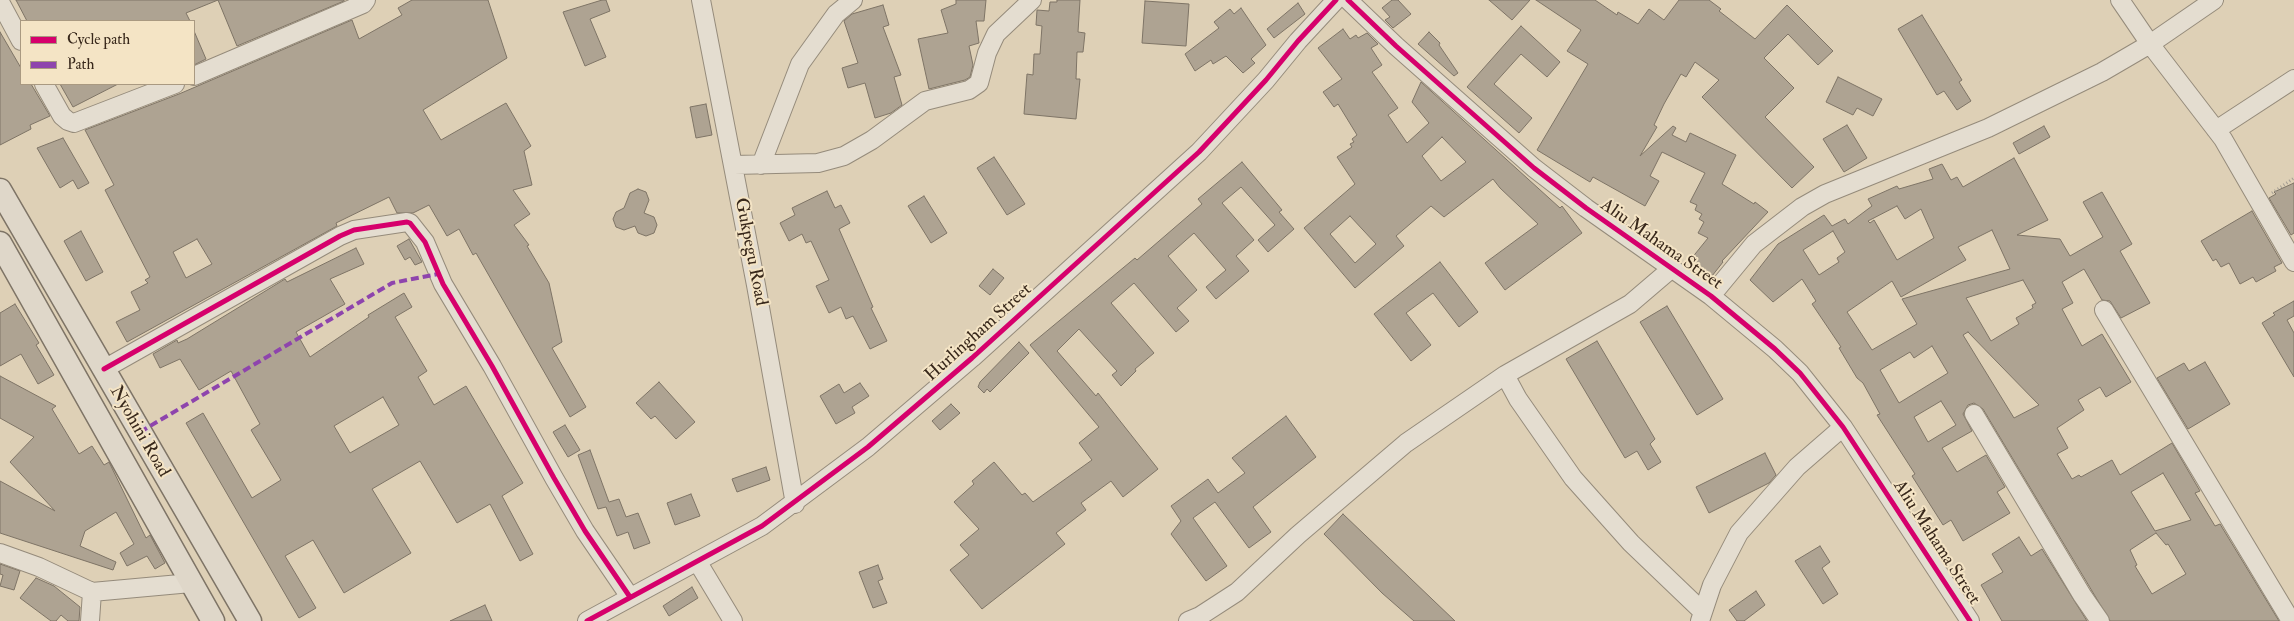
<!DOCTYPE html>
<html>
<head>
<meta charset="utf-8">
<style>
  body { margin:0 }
  #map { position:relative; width:2294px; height:621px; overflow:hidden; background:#ded0b6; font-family:"IM FELL Double Pica",serif }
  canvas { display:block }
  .legend { position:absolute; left:20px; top:20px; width:175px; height:65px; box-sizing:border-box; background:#f4e4c5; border:1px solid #a99981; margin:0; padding:6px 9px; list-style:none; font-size:15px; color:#38281b }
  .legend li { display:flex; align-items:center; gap:10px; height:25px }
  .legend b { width:25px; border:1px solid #a99981 }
</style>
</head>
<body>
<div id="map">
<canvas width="2294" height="621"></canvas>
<ul class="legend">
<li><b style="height:6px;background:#d6006c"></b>Cycle path</li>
<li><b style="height:6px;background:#8e44ad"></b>Path</li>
</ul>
</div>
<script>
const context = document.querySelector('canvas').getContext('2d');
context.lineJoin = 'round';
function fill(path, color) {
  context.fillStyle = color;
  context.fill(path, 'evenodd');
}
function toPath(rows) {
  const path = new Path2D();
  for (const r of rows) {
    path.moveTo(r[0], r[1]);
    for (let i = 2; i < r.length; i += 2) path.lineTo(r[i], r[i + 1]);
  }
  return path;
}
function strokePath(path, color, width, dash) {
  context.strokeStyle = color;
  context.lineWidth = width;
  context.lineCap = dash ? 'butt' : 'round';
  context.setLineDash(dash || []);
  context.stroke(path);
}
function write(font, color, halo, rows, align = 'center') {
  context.font = font + ' "IM FELL Double Pica",serif';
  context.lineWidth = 4;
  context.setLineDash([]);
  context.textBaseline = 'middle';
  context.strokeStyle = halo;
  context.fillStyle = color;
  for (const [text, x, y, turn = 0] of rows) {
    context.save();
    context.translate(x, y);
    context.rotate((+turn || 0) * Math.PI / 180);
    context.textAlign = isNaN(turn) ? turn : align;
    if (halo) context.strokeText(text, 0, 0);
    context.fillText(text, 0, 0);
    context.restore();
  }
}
const building = toPath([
  [16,0,344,0,344,1,237,46,218,0,186,13,190,21,27,21,16,0],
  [412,0,488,0,507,58,423,110,441,140,506,103,531,146,524,151,532,185,513,190,530,214,514,225,529,245,527,246,549,283,562,342,552,348,586,407,570,417,476,253,473,255,459,229,447,236,429,205,413,213,397,213,389,197,336,223,337,226,127,342,116,322,140,310,131,292,148,283,145,280,150,277,105,190,114,185,85,130,179,94,352,20,359,39,402,15,398,8,412,0],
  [197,239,212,264,186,278,173,252,197,239],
  [602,0,606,0,610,11,590,19,606,57,585,66,563,12,602,0],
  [956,0,986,0,984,21,976,21,979,43,969,46,973,65,970,77,965,80,929,89,918,39,948,33,941,10,956,4,956,0],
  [1057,0,1080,0,1078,32,1085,33,1083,52,1077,52,1076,79,1080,79,1076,119,1024,114,1027,74,1033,75,1034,54,1040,54,1042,26,1036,25,1037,10,1049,11,1050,2,1057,2,1057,0],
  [1392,0,1398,0,1411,14,1393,28,1385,20,1390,17,1382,8,1392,0],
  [1489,0,1530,0,1512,20,1489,0],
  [1536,0,1595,0,1617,15,1618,12,1638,24,1649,9,1664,20,1679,0,1709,0,1721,9,1719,11,1755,39,1787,5,1833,51,1818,65,1788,34,1764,58,1794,88,1765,117,1814,167,1792,188,1702,97,1719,80,1695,62,1686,77,1681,74,1664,104,1654,125,1657,127,1640,156,1673,126,1676,128,1672,135,1686,142,1690,133,1736,155,1722,184,1754,204,1755,202,1768,212,1722,261,1723,262,1712,276,1691,259,1708,238,1698,233,1704,222,1699,219,1702,214,1695,210,1697,205,1690,202,1705,173,1662,152,1650,176,1659,181,1645,206,1593,177,1590,182,1537,150,1588,64,1567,51,1581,30,1536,0],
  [1145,1,1189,4,1186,46,1142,43,1145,1],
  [1298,3,1305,14,1274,38,1267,29,1298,3],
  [883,5,889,25,883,27,901,75,894,77,902,105,891,113,875,118,865,83,848,88,842,68,858,63,844,21,852,14,883,5],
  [1241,8,1266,45,1251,59,1255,63,1243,73,1226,56,1213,64,1211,60,1195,71,1185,54,1219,28,1214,22,1230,9,1234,14,1241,8],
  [1922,15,1962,80,1959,82,1971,101,1957,110,1944,91,1937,95,1898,29,1922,15],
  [1521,26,1560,62,1547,77,1521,54,1494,84,1532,118,1519,133,1467,87,1521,26],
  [1343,29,1350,39,1356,35,1358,38,1367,33,1378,44,1371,48,1382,65,1372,72,1398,108,1388,115,1407,143,1429,123,1412,102,1421,82,1560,208,1562,206,1582,233,1505,290,1485,263,1538,224,1500,188,1493,179,1444,217,1431,206,1396,236,1404,246,1355,288,1304,228,1355,184,1337,157,1352,147,1350,144,1354,142,1352,139,1357,135,1338,104,1334,107,1323,92,1342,79,1318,48,1343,29],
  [1442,137,1466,162,1441,181,1422,156,1442,137],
  [1350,216,1376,244,1355,263,1330,234,1350,216],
  [194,31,206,59,194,65,194,31],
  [0,32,21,68,21,84,31,84,50,116,30,125,31,129,0,145,0,32],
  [1429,32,1440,43,1439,45,1458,73,1454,76,1418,44,1429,32],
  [1838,77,1882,99,1873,116,1857,108,1853,115,1826,102,1838,77],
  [60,84,118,84,73,107,60,84],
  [706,104,712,135,696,138,690,107,706,104],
  [1847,125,1867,158,1844,172,1823,139,1847,125],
  [2044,126,2050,137,2019,154,2013,143,2044,126],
  [63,138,89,183,78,189,73,180,60,188,37,148,63,138],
  [994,157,1025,204,1007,215,977,168,994,157],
  [2014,158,2048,220,2017,235,2060,239,2070,256,2103,237,2083,202,2102,192,2132,244,2120,251,2150,303,2121,318,2110,301,2102,300,2084,269,2062,282,2073,303,2062,309,2082,346,2102,334,2131,382,2106,397,2100,387,2078,400,2084,410,2057,428,2068,448,2057,454,2072,479,2079,475,2081,477,2112,460,2120,475,2172,443,2200,491,2195,493,2215,526,2220,524,2279,621,2110,621,1983,409,1974,403,1968,405,1963,414,1972,431,1942,448,1957,472,1986,455,2005,487,1997,492,2010,513,1963,541,1951,520,1943,525,1912,476,1915,474,1877,415,1880,414,1863,383,1857,378,1839,348,1841,347,1812,304,1816,301,1802,279,1773,302,1750,280,1778,244,1824,215,1832,226,1845,219,1848,224,1872,206,1868,199,1897,186,1899,189,1933,179,1929,169,1942,164,1951,180,1957,177,1963,187,2014,158],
  [1897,206,1905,219,1921,209,1934,238,1897,260,1874,220,1870,223,1868,221,1897,206],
  [1992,230,2010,269,1902,299,1917,324,1872,350,1847,312,1892,281,1901,297,1966,260,1958,247,1992,230],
  [1833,231,1845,252,1837,258,1839,262,1819,275,1803,250,1833,231],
  [2023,280,2036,303,2032,305,2033,308,2016,318,2019,324,1991,341,1966,298,2023,280],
  [1968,332,1999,364,2039,405,2014,418,1963,335,1968,332],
  [1932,346,1948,373,1899,403,1880,370,1910,352,1914,358,1932,346],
  [1941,401,1956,425,1928,442,1914,417,1941,401],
  [2163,473,2191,520,2155,531,2131,492,2163,473],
  [2156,533,2166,545,2168,544,2186,574,2152,594,2135,566,2137,565,2130,550,2156,533],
  [1242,162,1282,210,1279,212,1294,229,1268,252,1258,240,1275,225,1241,187,1222,203,1254,240,1236,256,1249,271,1216,299,1206,287,1226,270,1194,233,1168,256,1197,290,1177,308,1189,321,1176,332,1134,283,1111,303,1154,353,1135,369,1136,371,1121,386,1112,375,1117,371,1079,329,1057,351,1096,396,1098,393,1158,469,1123,497,1111,481,1081,503,1086,510,1056,533,1065,544,982,609,950,570,969,555,960,545,979,529,954,502,974,484,972,481,994,462,1022,495,1025,493,1033,502,1092,460,1079,443,1099,427,1030,345,1135,258,1137,260,1202,204,1198,199,1242,162],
  [2294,183,2294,233,2291,235,2269,198,2276,194,2274,192,2294,183],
  [638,189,646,192,649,200,644,213,654,217,657,225,654,233,646,236,638,233,635,226,624,230,616,227,613,219,616,212,624,208,630,193,638,189],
  [827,191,835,208,841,205,850,223,839,229,873,307,871,308,887,341,870,349,853,316,846,319,841,307,829,313,816,286,829,280,811,241,806,243,802,234,789,241,780,223,795,215,792,208,827,191],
  [924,196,947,233,931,243,908,206,924,196],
  [2252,211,2282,263,2274,267,2276,271,2256,282,2253,277,2240,284,2229,263,2221,267,2216,259,2213,261,2201,241,2252,211],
  [81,231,103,272,86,281,64,241,81,231],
  [409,239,422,262,415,265,410,257,405,260,397,246,409,239],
  [356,248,364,264,330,279,345,304,296,332,310,357,369,317,368,315,404,293,412,307,395,317,427,371,418,377,434,405,466,386,523,483,502,496,533,554,520,561,490,504,457,523,420,461,372,489,411,553,344,593,313,540,285,556,316,608,299,618,186,423,203,413,252,498,281,480,251,430,260,424,231,371,199,390,180,359,160,368,153,354,177,340,178,343,187,339,285,279,287,282,356,248],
  [383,397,399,425,350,453,334,426,383,397],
  [1440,262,1478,312,1459,327,1433,293,1406,313,1431,345,1411,361,1374,314,1440,262],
  [993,269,1004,278,990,295,979,286,993,269],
  [2294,301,2294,316,2287,320,2294,333,2294,377,2262,323,2275,315,2273,313,2294,301],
  [15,304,39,343,36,345,54,375,38,384,21,354,0,366,0,313,15,304],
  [1667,306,1723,399,1697,415,1640,322,1667,306],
  [1597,341,1655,439,1650,444,1661,462,1648,470,1637,451,1625,458,1566,359,1597,341],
  [1019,342,1029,353,990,392,987,389,984,393,978,387,980,382,1019,342],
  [2205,362,2230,404,2188,429,2157,378,2184,363,2189,371,2205,362],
  [0,376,56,406,52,409,79,454,92,446,104,465,109,462,146,538,150,535,165,563,155,569,147,556,127,566,120,553,134,544,116,512,85,531,80,546,116,562,113,570,0,533,0,481,55,511,10,462,34,437,0,418,0,376],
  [659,382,695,422,676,439,655,416,651,419,636,403,659,382],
  [860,383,869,396,852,407,855,413,836,424,820,396,839,384,844,393,860,383],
  [951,404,960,413,940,430,932,421,951,404],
  [1286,416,1316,457,1253,507,1271,532,1249,548,1215,502,1193,518,1227,566,1206,581,1171,534,1181,521,1171,506,1208,479,1218,493,1245,473,1232,458,1286,416],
  [565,425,580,450,568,457,553,432,565,425],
  [590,450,609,502,619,499,626,517,638,513,650,543,634,549,628,532,617,536,606,507,598,509,578,455,590,450],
  [1765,453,1776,475,1769,483,1709,513,1696,487,1765,453],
  [766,467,770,480,737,492,732,479,766,467],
  [691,494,700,516,675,525,667,503,691,494],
  [1343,514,1455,621,1414,621,1382,593,1324,534,1343,514],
  [2019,537,2031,556,2042,549,2087,621,2002,621,1981,585,2003,572,1992,554,2019,537],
  [1820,546,1830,562,1822,568,1838,594,1823,604,1795,561,1820,546],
  [0,564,20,571,14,590,0,586,3,575,0,574,0,564],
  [878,565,883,579,878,581,887,603,873,608,859,572,878,565],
  [36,578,54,586,80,607,79,621,68,621,61,615,56,621,51,621,20,598,36,578],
  [692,587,698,598,669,616,663,606,692,587],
  [1756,591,1765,605,1744,621,1737,621,1729,610,1756,591],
  [485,605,492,621,450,621,485,605]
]);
const path = toPath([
  [2272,193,2294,178]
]);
const minor = toPath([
  [701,0,756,285,795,504],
  [1348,0,1396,46,1534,168,1586,208,1711,296,1775,349,1800,373,1843,427,1970,621],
  [2120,0,2150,44,2223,139,2294,262],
  [0,2,21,41],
  [194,76,363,4,366,0],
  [44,84,62,116,68,121,74,123,175,84],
  [2216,130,2294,79],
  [734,165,818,163,844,156,872,140,925,101,969,90,979,83,987,53,996,34,1032,0],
  [761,165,800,64,836,14,853,0],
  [1671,269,1630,304,1505,375,1518,399,1573,478,1631,543,1702,611],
  [1711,296,1754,244,1802,207,1825,194,1988,128,2102,72,2150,44,2214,0],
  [2104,310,2291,621],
  [104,369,340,236,354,230,407,222,410,223,425,242,443,284,492,366,554,478,585,531,630,597],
  [1974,414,2082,595,2100,621],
  [0,553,39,567,92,592,191,583],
  [697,561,733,621],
  [90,621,92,592],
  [587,621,762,526,868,447,972,358,1199,152,1266,80,1298,41,1336,0],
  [1188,621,1200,616,1237,592,1298,535,1406,443,1505,375],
  [1700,621,1712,585,1739,533,1797,467,1843,427]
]);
const major = toPath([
  [0,190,250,621],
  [0,243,213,621]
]);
const quiet = toPath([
  [140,432,392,283,438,274]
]);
const cycleway = toPath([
  [1348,0,1396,46,1534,168,1586,208,1711,296,1775,349,1800,373,1843,427,1970,621],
  [104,369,340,236,354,230,407,222,410,223,425,242,443,284,492,366,554,478,585,531,630,597],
  [587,621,762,526,868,447,972,358,1199,152,1266,80,1298,41,1336,0]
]);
const streetNames = [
  ["Aliu Mahama Street",1661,245,35],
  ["Gukpegu Road",750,252,79],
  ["Hurlingham Street",979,333,-42],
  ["Nyohini Road",139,432,60],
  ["Aliu Mahama Street",1936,543,57]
];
fill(building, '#aea392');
strokePath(building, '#7e7466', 1);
strokePath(minor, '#958b7b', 20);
strokePath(major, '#7e7466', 25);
strokePath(path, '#a69f94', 3, [1, 2.5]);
strokePath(minor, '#e4ddd0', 18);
strokePath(major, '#dfd7c9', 22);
strokePath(quiet, '#8e44ad', 4, [8, 4]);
strokePath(cycleway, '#d6006c', 5);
write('18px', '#38281b', '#f4e4c5', streetNames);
</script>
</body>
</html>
